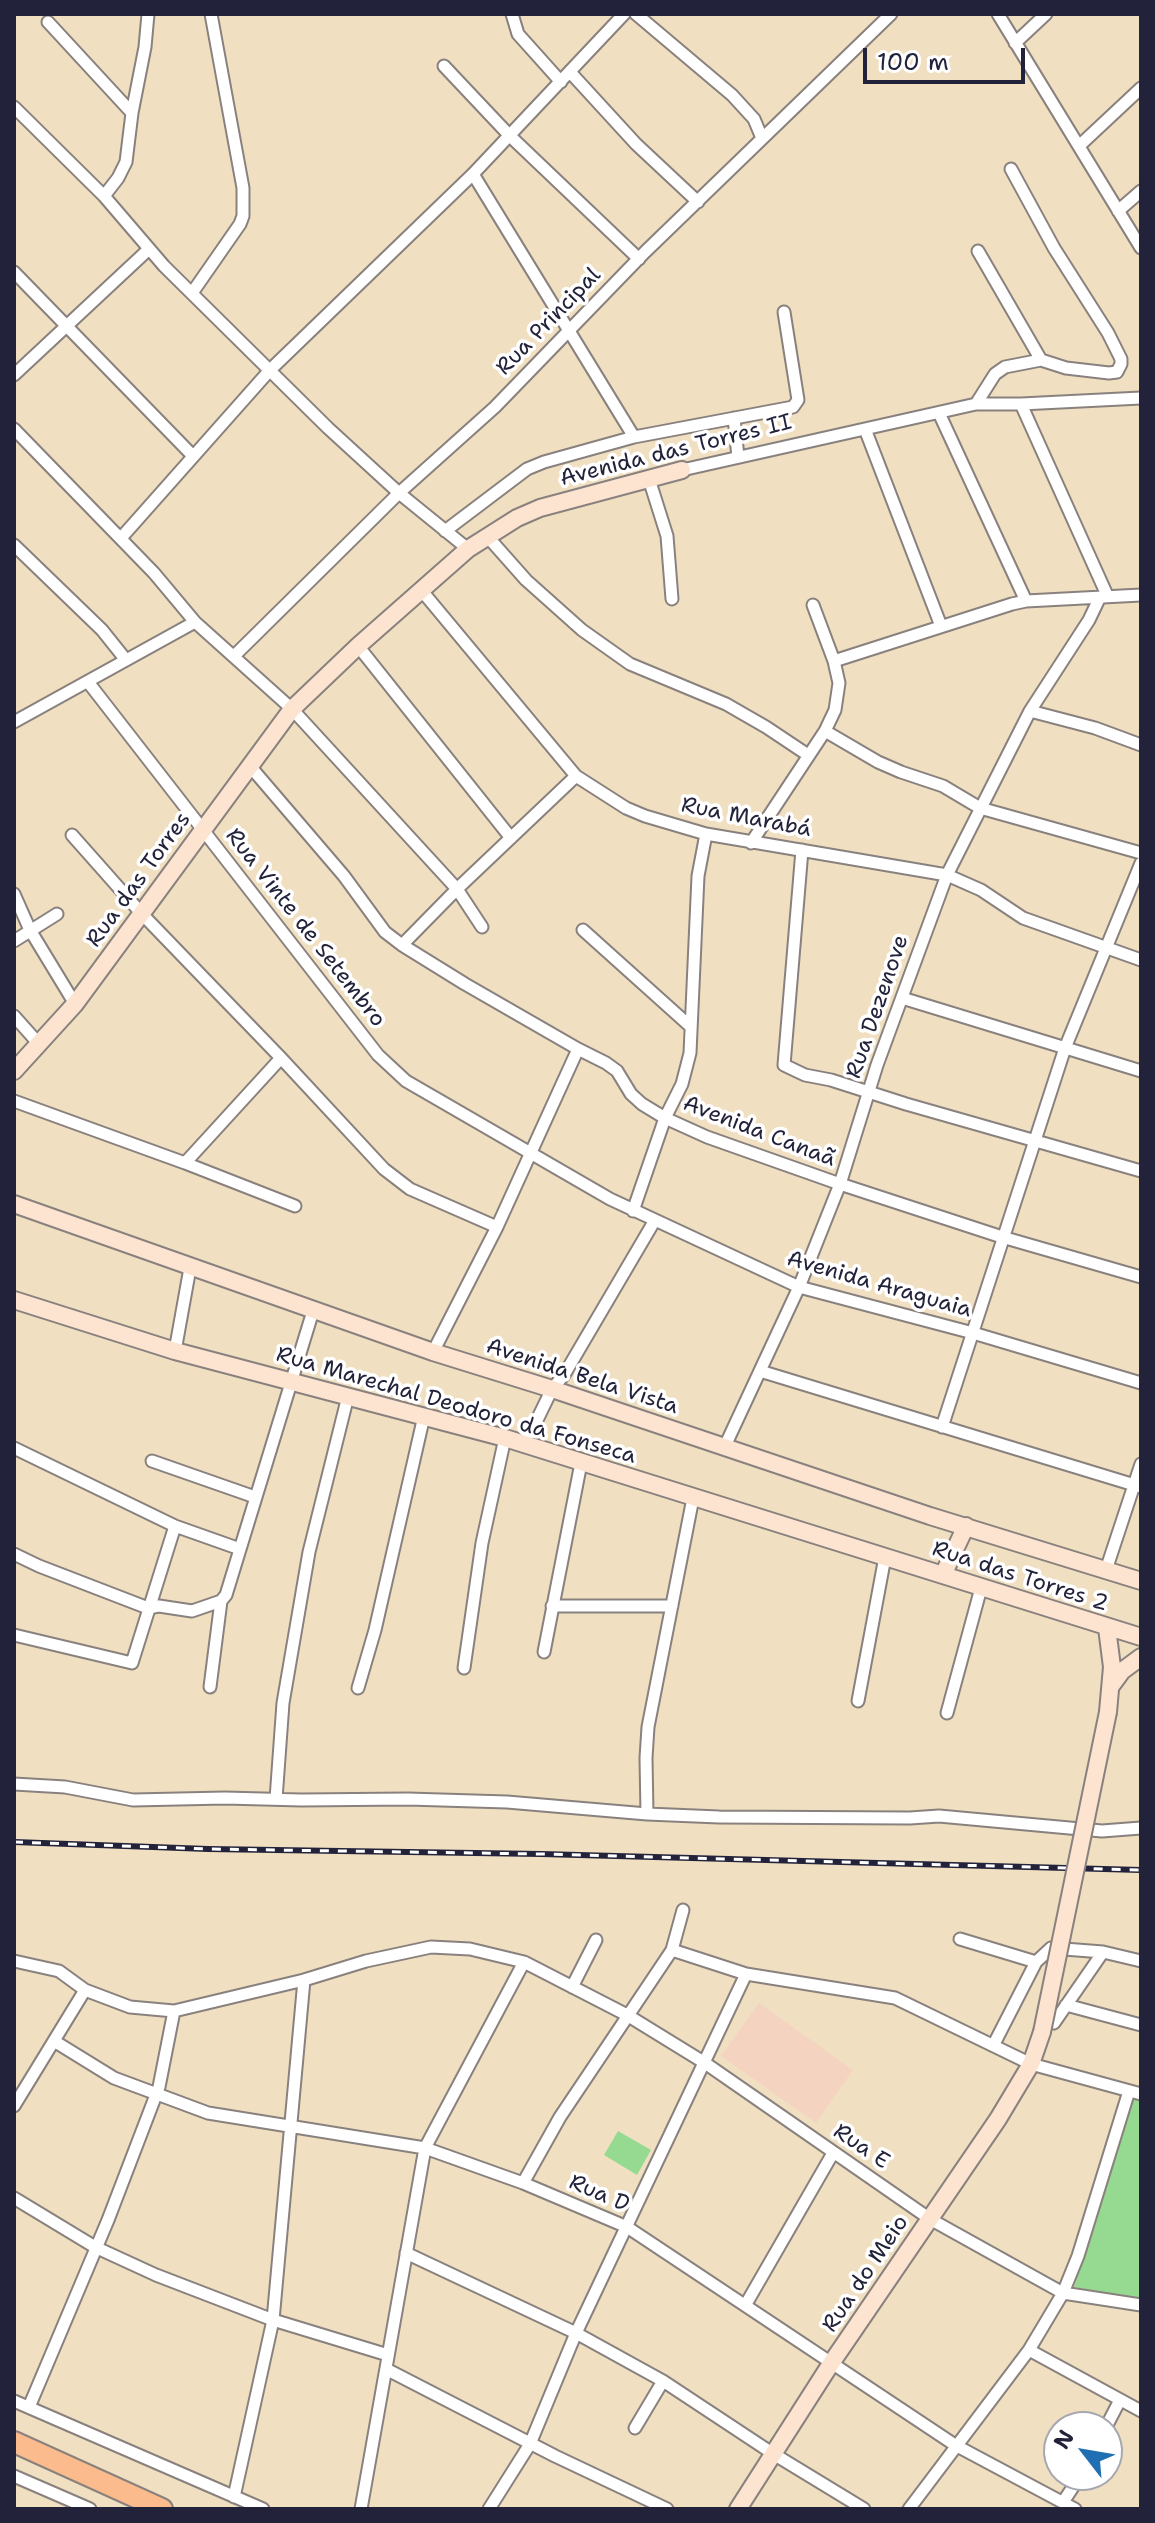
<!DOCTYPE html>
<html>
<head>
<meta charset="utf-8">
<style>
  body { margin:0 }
  #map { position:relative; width:1155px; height:2523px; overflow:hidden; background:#f0e0c1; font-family:"Shantell Sans",sans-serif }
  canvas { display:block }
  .frame { position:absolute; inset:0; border:16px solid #22223b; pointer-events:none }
  .north { position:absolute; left:1043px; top:2411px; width:80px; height:80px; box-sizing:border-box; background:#fff; border:2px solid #a7a7b1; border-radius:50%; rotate:301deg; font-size:22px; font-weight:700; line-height:32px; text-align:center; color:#22223b }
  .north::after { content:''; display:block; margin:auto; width:28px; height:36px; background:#1f6fb2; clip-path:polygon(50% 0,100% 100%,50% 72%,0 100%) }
  .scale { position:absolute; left:863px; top:48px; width:162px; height:36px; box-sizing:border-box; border:4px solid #22223b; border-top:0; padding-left:10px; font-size:24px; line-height:28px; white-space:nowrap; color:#22223b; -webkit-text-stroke:6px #fff; paint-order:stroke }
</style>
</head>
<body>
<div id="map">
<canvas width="1155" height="2523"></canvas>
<div class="frame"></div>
<div class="north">N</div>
<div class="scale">100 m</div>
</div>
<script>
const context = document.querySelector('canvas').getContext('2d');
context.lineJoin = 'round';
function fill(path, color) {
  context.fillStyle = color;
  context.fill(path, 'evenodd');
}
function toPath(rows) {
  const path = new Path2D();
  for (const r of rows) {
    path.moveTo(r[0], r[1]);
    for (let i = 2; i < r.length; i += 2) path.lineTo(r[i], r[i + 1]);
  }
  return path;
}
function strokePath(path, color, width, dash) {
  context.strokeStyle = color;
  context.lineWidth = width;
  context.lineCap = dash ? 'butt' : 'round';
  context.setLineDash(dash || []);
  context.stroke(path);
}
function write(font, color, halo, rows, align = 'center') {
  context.font = font + ' "Shantell Sans",sans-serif';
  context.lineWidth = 7;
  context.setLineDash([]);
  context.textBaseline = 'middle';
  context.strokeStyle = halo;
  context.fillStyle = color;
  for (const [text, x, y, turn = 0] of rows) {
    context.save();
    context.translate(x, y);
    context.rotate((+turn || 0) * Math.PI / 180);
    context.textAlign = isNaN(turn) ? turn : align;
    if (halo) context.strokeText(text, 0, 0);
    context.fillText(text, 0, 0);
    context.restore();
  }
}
const built = toPath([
  [759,2003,853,2070,816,2123,721,2056]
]);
const green = toPath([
  [1132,2099,1141,2101,1141,2299,1074,2287],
  [618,2131,651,2150,637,2175,604,2155]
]);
const street = toPath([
  [512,14,518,34,561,82],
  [636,14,732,95,754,119,762,138],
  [998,14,1141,248],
  [48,22,132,113],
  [1015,43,1046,14],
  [444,66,510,136,639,259],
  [570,72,636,144,698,202],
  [14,107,104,196,164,266,328,428,399,493,468,549],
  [1079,146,1141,88],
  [473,174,634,437],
  [104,196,118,178,126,162,132,113,145,47,148,14],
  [1118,211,1141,191],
  [978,251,1041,360],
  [14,272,193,456],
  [192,293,240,224,243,216,243,188,211,14],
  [14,375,149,249],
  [976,404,995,374,1005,367,1041,360,1066,368,1109,373,1117,372,1121,364,1121,359,1108,333,1054,248,1011,169],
  [1021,404,1107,595],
  [939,413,1026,601],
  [734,418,738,457],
  [14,429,154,573,195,622,292,709,457,889,482,927],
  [865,429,941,626],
  [682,470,976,404,1021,404,1141,398],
  [649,479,667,536,672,599],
  [445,531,527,469,544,462,634,437,793,407,798,400,784,312],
  [487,536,526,580,582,630,630,664,726,704,766,727,808,755],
  [121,538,270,370,473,174,624,14],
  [14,545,102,630,126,660],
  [422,591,576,776,626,808,645,816,706,834,947,875,981,890,1023,918,1141,960],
  [358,646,511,838],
  [234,656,399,493,495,407,645,252,891,14],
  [834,661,1012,604,1026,601,1141,595],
  [88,682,378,1055,406,1081,610,1199,799,1287,973,1333,1141,1383],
  [1030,711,1095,728,1141,745],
  [14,722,195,622],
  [825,731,878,762,901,772,943,786,980,808,1141,853],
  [249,765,344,876,385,932,402,945,465,984,578,1049,606,1063,617,1071,631,1094,642,1104,665,1118,707,1137,840,1184,1002,1237,1141,1277],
  [72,835,142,914,281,1058,384,1169,410,1189,497,1227],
  [751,843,825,731,835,710,839,683,834,661,813,605],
  [802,850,784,1065,805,1075,831,1080,906,1104,1141,1171],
  [14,894,30,930,75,1004],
  [583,930,691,1027],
  [14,941,57,914],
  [402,945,457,889,576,776],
  [902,998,1141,1071],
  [14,1016,39,1044],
  [14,1101,185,1163,295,1206],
  [185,1163,281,1058],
  [633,1211,665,1118,682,1084,690,1053,698,876,706,834],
  [175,1351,190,1268],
  [433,1352,497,1227,578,1049],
  [760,1371,1141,1487],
  [942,1427,1065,1048,1141,863],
  [522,1444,536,1422,552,1389,564,1375,655,1220],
  [725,1446,799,1287,840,1184,877,1065,947,875,1030,711,1089,620,1100,597],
  [14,1448,175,1526,240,1549],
  [152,1461,255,1497],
  [14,1554,39,1566,148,1608,159,1606,192,1611,221,1601,226,1595,313,1311],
  [1106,1570,1141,1464],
  [552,1606,672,1606],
  [14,1635,132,1663,175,1526],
  [544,1652,581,1463],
  [464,1668,482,1543,505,1438],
  [210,1687,221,1601],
  [358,1688,375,1630,424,1416],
  [858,1701,885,1557],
  [947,1713,981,1588],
  [14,1784,65,1787,133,1800,225,1798,301,1800,408,1799,507,1802,647,1814,719,1817,910,1818,939,1816,1102,1831,1141,1828],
  [276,1799,283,1703,309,1552,348,1396],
  [647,1814,646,1758,648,1727,693,1498],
  [960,1939,1036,1962],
  [672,1950,746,1974,895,1998,1031,2064,1141,2094],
  [14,1961,59,1971,85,1990,130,2007,174,2011,304,1980,366,1961,431,1947,470,1949,524,1962,627,2015,705,2063,930,2219,1063,2293,1141,2305],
  [572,1987,596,1940],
  [1066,2005,1141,2025],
  [1054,2023,1103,1952],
  [54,2041,114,2078,208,2113,425,2148,523,2183,627,2227,955,2445,1075,2509],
  [994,2044,1036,1962,1051,1948,1103,1952,1141,1961],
  [14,2106,85,1990],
  [523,2183,560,2117,672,1950,683,1910],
  [14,2198,95,2247,156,2275,273,2320,388,2355],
  [406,2253,576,2333,663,2381,772,2453,864,2509],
  [746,2304,833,2153],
  [1029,2350,1141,2411],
  [386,2369,555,2456,667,2509],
  [14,2401,263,2509],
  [29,2407,108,2220,159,2087,174,2011],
  [1106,2427,1120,2400],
  [635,2428,663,2381],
  [14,2476,90,2509],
  [234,2497,273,2320,304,1980],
  [1063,2502,1081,2475],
  [361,2509,425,2148,524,1962],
  [489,2509,530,2444,576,2333,746,1974],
  [909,2509,1029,2350,1063,2293,1078,2256,1129,2091]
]);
const secondary = toPath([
  [14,1071,75,1004,292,709,358,646,468,549,517,518,540,508,682,470],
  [14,1204,433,1352,552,1389,930,1516,1141,1581],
  [14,1300,175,1351,505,1438,1141,1637],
  [943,1575,966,1526],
  [1107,1628,1112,1667,1108,1712],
  [1111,1686,1122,1671,1141,1657],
  [738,2509,832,2362,998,2119,1031,2064,1042,2032]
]);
const highway = toPath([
  [14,2442,162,2509]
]);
const rail = toPath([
  [14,1842,208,1849,541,1854,1141,1870]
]);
const secondaryBridge = toPath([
  [1042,2032,1108,1712]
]);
const streetNames = [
  ["Rua Principal",549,322,-46],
  ["Avenida das Torres II",676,451,-14],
  ["Rua Marabá",746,818,11],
  ["Rua das Torres",139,880,-54],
  ["Rua Vinte de Setembro",305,928,52],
  ["Rua Dezenove",878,1007,-71],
  ["Avenida Canaã",759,1132,21],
  ["Avenida Araguaia",879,1285,16],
  ["Avenida Bela Vista",582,1377,18],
  ["Rua Marechal Deodoro da Fonseca",456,1406,16],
  ["Rua das Torres 2",1020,1577,18],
  ["Rua E",861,2147,34],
  ["Rua D",599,2194,23],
  ["Rua do Meio",866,2274,-56]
];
fill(built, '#f4d3c0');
fill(green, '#96da92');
strokePath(street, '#89817e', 15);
strokePath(secondary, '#89817e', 20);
strokePath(highway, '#89817e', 24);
strokePath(street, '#fff', 11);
strokePath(secondary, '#fde4d1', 16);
strokePath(highway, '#fbbb8d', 20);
strokePath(rail, '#22223b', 6);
strokePath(rail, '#fff', 3, [9]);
strokePath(secondaryBridge, '#89817e', 20, []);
strokePath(secondaryBridge, '#fde4d1', 16);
write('22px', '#22223b', '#fff', streetNames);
</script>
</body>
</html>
